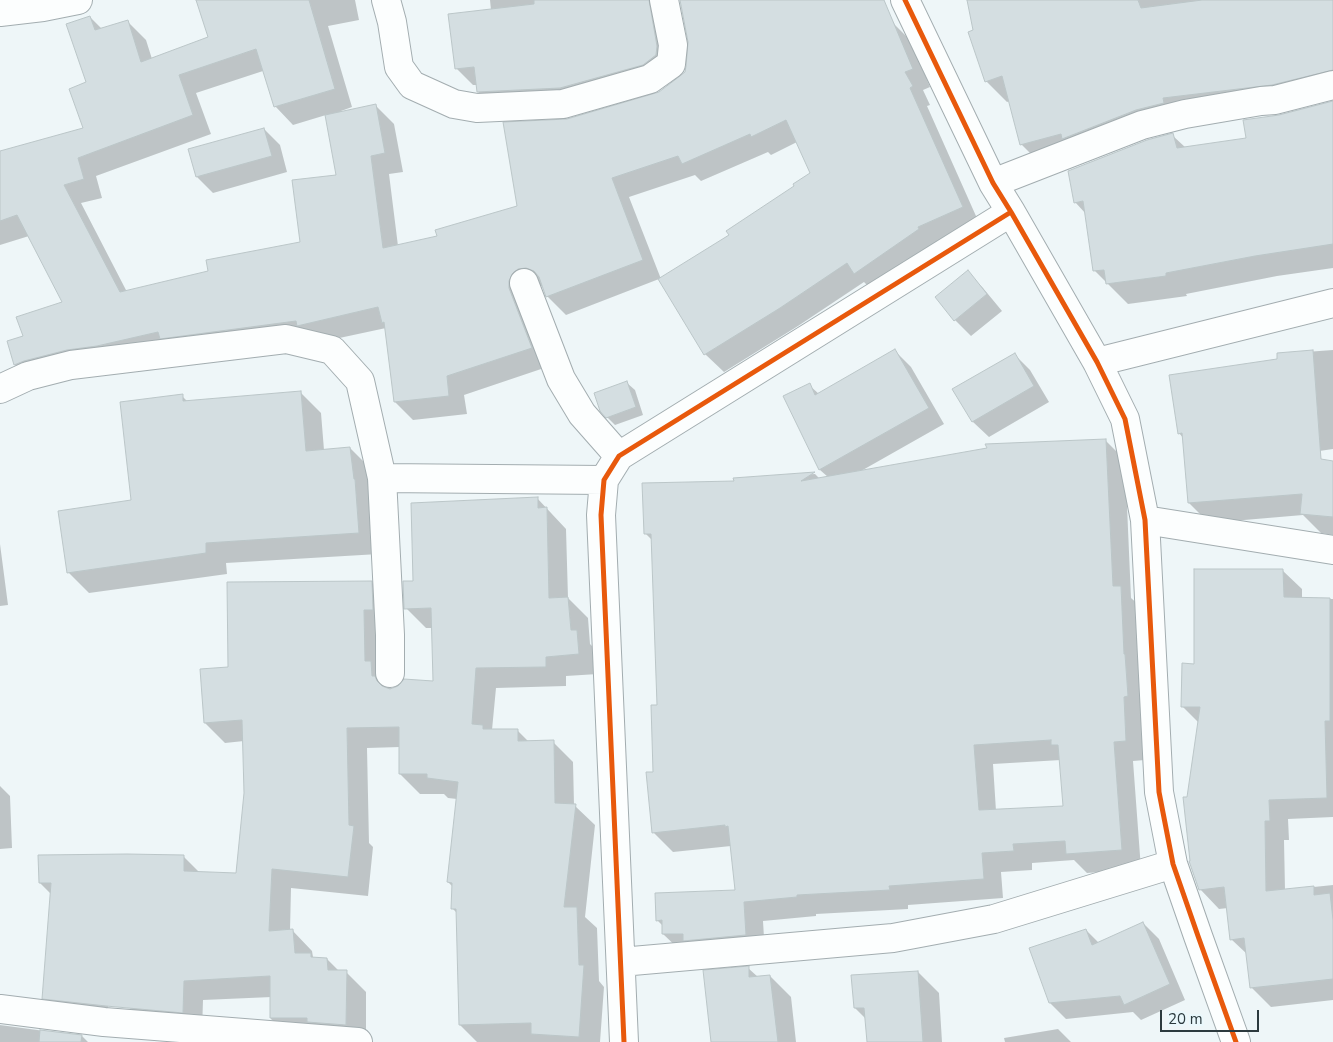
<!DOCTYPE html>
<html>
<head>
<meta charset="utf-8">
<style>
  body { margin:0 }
  #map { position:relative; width:1333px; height:1042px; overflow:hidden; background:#eef6f8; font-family:"Nunito Sans",sans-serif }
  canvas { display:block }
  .scale { position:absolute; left:1160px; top:1010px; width:99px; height:22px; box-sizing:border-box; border:2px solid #2c3a3e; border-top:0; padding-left:6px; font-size:15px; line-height:18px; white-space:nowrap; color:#2c3a3e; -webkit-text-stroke:4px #eaf8fc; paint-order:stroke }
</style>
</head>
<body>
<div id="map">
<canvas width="1333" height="1042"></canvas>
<div class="scale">20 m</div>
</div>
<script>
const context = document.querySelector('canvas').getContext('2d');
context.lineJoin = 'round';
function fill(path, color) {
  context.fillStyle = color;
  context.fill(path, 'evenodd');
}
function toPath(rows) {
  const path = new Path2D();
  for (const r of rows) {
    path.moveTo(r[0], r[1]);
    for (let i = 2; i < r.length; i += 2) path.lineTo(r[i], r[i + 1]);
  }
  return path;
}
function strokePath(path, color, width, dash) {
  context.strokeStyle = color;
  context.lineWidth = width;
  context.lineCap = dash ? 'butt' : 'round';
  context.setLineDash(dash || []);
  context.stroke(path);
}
const shadow = toPath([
  [197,0,355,0,359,20,328,26,352,107,341,111,342,113,376,106,394,124,403,172,389,174,398,246,438,237,519,207,567,120,660,93,685,73,690,47,681,0,881,0,895,25,911,41,930,87,923,90,930,105,927,106,980,225,874,292,864,282,798,326,724,372,705,354,659,279,566,315,547,296,543,286,537,287,550,366,464,395,467,414,413,420,395,402,386,328,316,343,34,383,15,365,8,342,24,337,64,302,29,236,0,245,0,153,85,129,88,83,90,17,102,29,128,22,146,40,152,59,209,38],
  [263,71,264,71,275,106,293,125,326,115,338,176,301,244,209,272,127,292,81,203,102,198,96,176,211,134,196,93],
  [797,142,812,174,731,236,661,279,629,197,695,175,701,181,768,152,771,155],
  [490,0,659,0,660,81,495,108,478,92,478,85,473,85,456,68,491,10],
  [968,0,1333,0,1333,95,1183,118,1042,165,1021,144,1010,101,1007,102,986,81],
  [1333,102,1333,268,1277,276,1186,294,1187,296,1128,304,1094,270,1086,214,1075,202,1172,135,1186,148,1248,139,1279,116],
  [264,129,280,145,287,172,213,193,197,177],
  [967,272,983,288,1002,311,971,336,955,320],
  [1333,350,1333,449,1244,462,1333,468,1333,535,1321,533,1303,515,1209,523,1189,503,1184,439,1179,433,1279,360,1278,354],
  [895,351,911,367,944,424,861,471,1105,440,1125,460,1131,598,1140,606,1145,760,1133,761,1141,869,1087,873,1074,860,1032,863,1032,870,1001,872,1003,898,908,905,908,909,816,914,816,916,763,921,765,954,683,953,663,934,663,926,657,920,736,891,731,846,673,852,653,832,655,773,658,706,652,540,646,534,735,482,735,479,815,474,820,479,828,477,820,470,784,397,809,385,819,394],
  [1061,760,1064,808,996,811,993,764],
  [1014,354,1030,370,1049,402,989,437,973,422,954,389],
  [627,383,635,390,643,415,615,425,607,417],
  [300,392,321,413,324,450,350,448,371,469,379,554,226,563,227,574,89,593,68,572,133,502,182,396,188,402],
  [537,498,566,529,568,598,588,618,590,644,597,651,598,674,566,676,566,686,496,688,492,730,517,730,529,742,553,742,573,762,574,805,595,825,585,917,597,928,599,981,604,987,600,1042,477,1042,460,1025,457,913,452,908,453,887,448,882,457,799,448,798,444,794,420,794,400,774,400,747,367,748,369,843,373,847,368,896,291,888,290,931,292,930,312,951,313,957,315,959,327,959,340,972,346,972,366,992,366,1042,292,1039,271,1019,272,997,203,1000,202,1032,150,1028,130,1008,119,918,106,1023,64,1018,44,998,52,895,40,883,184,857,200,873,237,874,245,793,244,741,225,743,205,723,229,668,371,582,391,602,391,689,434,683,432,628,426,628,406,608,414,582],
  [0,544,8,605,0,606],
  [1282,570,1302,589,1302,599,1333,599,1333,817,1288,819,1289,840,1284,840,1285,890,1333,885,1333,1000,1271,1007,1251,987,1248,955,1231,939,1228,908,1219,909,1200,889,1188,798,1199,723,1182,706,1195,665],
  [0,786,10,796,12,848,0,849],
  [1143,923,1159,939,1185,1000,1141,1020,1133,1012,1066,1019,1050,1003,1086,930,1099,943],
  [748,968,758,977,770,976,791,997,796,1042,713,1042],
  [918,972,939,993,942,1042,868,1042,866,1019,855,1008],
  [0,1025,82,1036,88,1042,0,1042],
  [1058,1029,1071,1042,1005,1042,1004,1038]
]);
const building = toPath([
  [196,0,309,0,335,89,274,107,256,49,179,75,193,115,78,158,84,179,64,185,120,292,208,271,206,260,300,242,292,180,336,175,325,115,376,104,385,153,371,156,383,248,437,236,435,230,517,206,503,122,567,119,659,92,680,76,685,72,686,66,688,42,680,0,884,0,913,69,905,72,913,86,910,88,963,207,918,227,919,229,854,274,847,263,780,308,704,355,658,279,729,235,726,231,794,186,793,184,810,173,786,120,751,137,750,134,682,164,678,156,612,178,643,260,546,297,539,277,534,271,526,268,518,269,512,274,509,281,509,288,532,348,447,376,449,396,394,402,384,322,382,323,378,307,297,326,296,321,160,339,158,332,97,346,67,350,24,361,14,365,7,341,23,336,16,317,62,302,17,215,0,221,0,151,83,128,69,89,86,82,66,24,90,16,95,30,128,20,141,62,208,37,196,0],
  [534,0,649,0,657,46,656,55,643,65,560,88,477,92,474,67,455,69,448,14,534,4,534,0],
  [967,0,1138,0,1141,8,1202,0,1333,0,1333,70,1272,85,1163,98,1164,103,1136,110,1062,139,1061,134,1020,145,1002,76,985,82,968,32,973,30,967,0],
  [1333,101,1333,244,1255,256,1166,273,1166,276,1106,284,1104,270,1093,271,1083,201,1074,203,1068,171,1147,140,1173,133,1177,148,1246,138,1243,120,1279,115,1333,101],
  [264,128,272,156,196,177,188,149,264,128],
  [968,270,987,294,954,321,935,297,968,270],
  [895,349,929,408,819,470,783,396,810,383,815,395,895,349],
  [1313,350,1321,459,1333,461,1333,517,1300,514,1302,494,1188,503,1182,433,1178,434,1169,375,1277,359,1277,353,1313,350],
  [1015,353,1034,386,972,422,952,389,1015,353],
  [627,381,636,407,606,418,600,411,594,393,627,381],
  [301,391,306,451,350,447,354,479,355,479,359,533,206,543,206,553,67,573,58,511,131,500,120,402,183,394,183,401,301,391],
  [1106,439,1113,586,1121,586,1124,654,1125,654,1128,696,1124,697,1126,741,1114,742,1122,850,1066,854,1065,841,1013,844,1014,851,982,853,984,879,889,886,890,890,797,895,797,897,744,902,746,935,683,941,683,934,662,934,662,920,656,921,655,893,735,890,728,826,725,827,725,825,652,833,646,772,653,772,651,705,657,705,651,534,644,534,642,483,734,481,733,478,815,472,801,481,987,448,985,444,1106,439],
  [1051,740,1051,745,1058,745,1063,806,979,810,974,745,1051,740],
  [538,497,538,508,547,507,549,598,568,597,571,630,577,630,579,654,546,657,546,667,476,668,472,724,483,725,483,729,518,729,518,741,554,740,555,803,576,804,564,907,577,907,579,965,584,965,579,1037,531,1034,531,1023,459,1025,456,909,451,909,452,883,447,882,458,782,427,778,427,774,399,774,399,727,347,728,349,825,354,826,348,877,272,869,269,931,293,929,295,953,311,953,311,957,327,958,328,970,347,970,346,1025,307,1022,307,1018,270,1018,270,976,184,981,183,1013,106,1006,42,999,51,883,39,883,38,855,127,854,184,855,184,871,236,873,244,793,242,720,204,723,200,669,228,667,227,582,372,581,373,610,364,610,365,661,371,661,372,676,375,676,377,681,382,686,390,689,398,686,404,679,433,681,431,608,404,609,403,581,413,581,411,503,538,497],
  [1194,569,1283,569,1284,597,1330,598,1330,721,1325,721,1327,798,1269,800,1270,821,1265,821,1266,891,1314,886,1314,895,1330,893,1333,920,1333,979,1250,988,1244,938,1230,940,1224,887,1199,890,1189,861,1190,861,1183,797,1187,797,1200,707,1181,707,1182,663,1194,664,1194,569],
  [1143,922,1170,984,1124,1005,1120,996,1049,1003,1029,948,1086,929,1092,945,1143,922],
  [749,966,749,977,770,975,778,1042,711,1042,703,970,749,966],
  [918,971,923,1042,867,1042,864,1008,854,1008,851,975,918,971],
  [40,1030,82,1035,81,1042,39,1042,40,1030]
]);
const minor = toPath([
  [386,0,392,22,399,67,412,85,454,104,477,108,563,104,650,79,671,64,673,45,664,0],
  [905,0,993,183,1011,212,1097,362,1125,419,1145,520,1159,792,1173,864,1198,936,1236,1042],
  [0,12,43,7,78,0],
  [993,183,1142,125,1185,114,1261,101,1275,100,1333,85],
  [524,283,561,379,582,414,619,456],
  [1097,362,1333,303],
  [0,389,28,376,71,365,286,339,332,350,360,381,382,478,390,635,390,673],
  [382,478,604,480],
  [1145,520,1333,550],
  [621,962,893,938,994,919,1173,864],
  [0,1009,104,1022,358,1042],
  [624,1042,601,515,604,480,619,456,1011,212]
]);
const cycleway = toPath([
  [905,0,993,183,1011,212,1097,362,1125,419,1145,520,1159,792,1173,864,1198,936,1236,1042],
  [624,1042,601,515,604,480,619,456,1011,212]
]);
fill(shadow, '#0003');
fill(building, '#d4dee1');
strokePath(building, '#bbc6c8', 1);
strokePath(minor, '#a3adb0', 30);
strokePath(minor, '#fcfefe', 28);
strokePath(cycleway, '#e8590c', 5);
</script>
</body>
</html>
